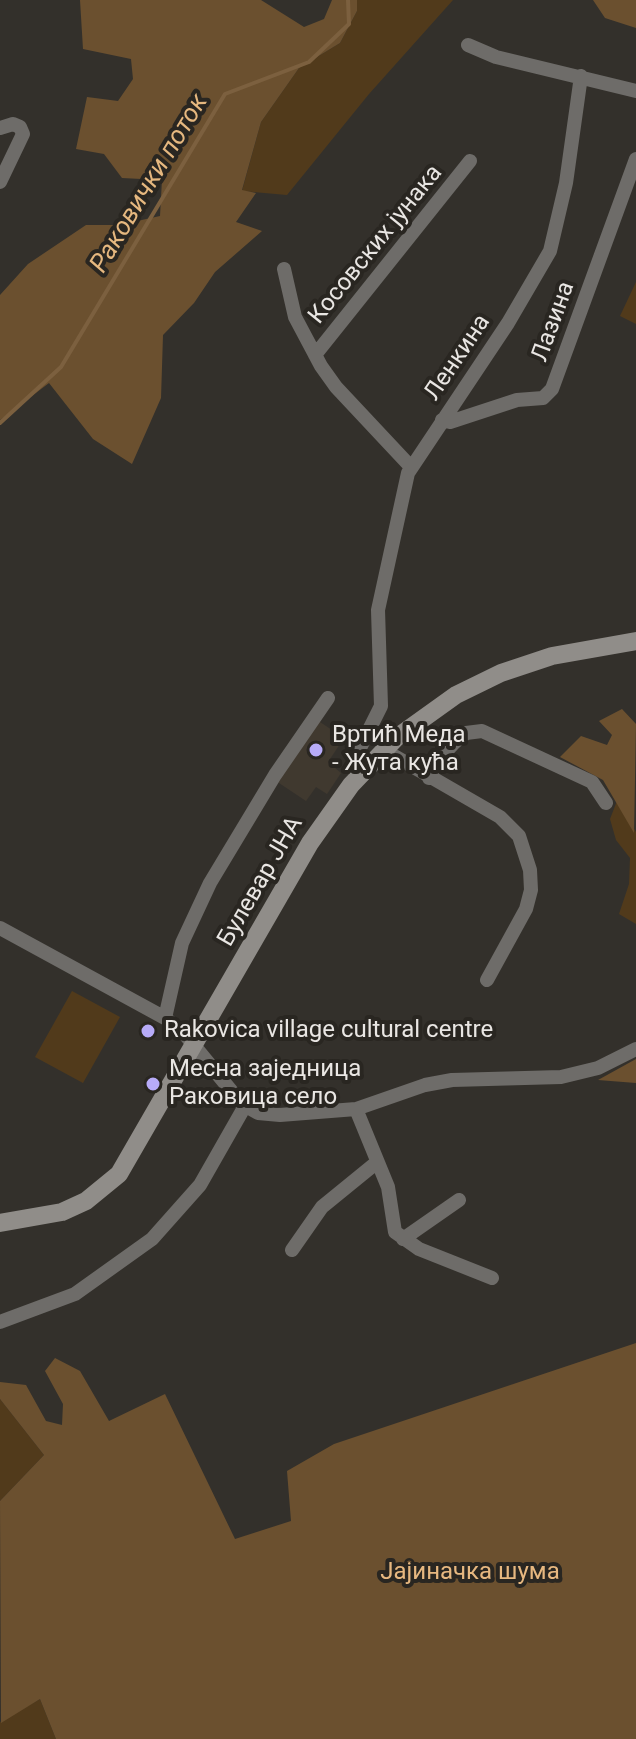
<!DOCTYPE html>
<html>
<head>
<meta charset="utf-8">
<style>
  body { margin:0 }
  canvas { display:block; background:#33302b }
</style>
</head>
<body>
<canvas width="636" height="1739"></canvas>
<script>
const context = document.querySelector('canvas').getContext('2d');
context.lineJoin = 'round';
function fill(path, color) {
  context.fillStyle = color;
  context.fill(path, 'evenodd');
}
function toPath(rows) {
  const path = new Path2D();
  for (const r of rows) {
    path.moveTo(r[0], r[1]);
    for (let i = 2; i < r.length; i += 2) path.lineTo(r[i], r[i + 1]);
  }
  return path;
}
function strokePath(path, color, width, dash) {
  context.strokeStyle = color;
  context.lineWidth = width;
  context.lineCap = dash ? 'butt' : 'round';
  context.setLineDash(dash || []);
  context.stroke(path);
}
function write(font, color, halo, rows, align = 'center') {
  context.font = font + ' Roboto,sans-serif';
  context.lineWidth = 8;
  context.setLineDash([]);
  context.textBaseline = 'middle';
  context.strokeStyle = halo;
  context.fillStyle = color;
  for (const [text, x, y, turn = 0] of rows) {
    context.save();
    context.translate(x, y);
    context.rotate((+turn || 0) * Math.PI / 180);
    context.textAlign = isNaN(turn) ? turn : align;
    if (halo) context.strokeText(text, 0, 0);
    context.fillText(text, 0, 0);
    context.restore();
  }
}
const built = toPath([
  [317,720,344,738,328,762,341,773,327,794,316,787,306,801,276,781]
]);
const green = toPath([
  [357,0,453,0,369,94,287,195,242,191,261,122,299,68,340,43,357,11],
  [636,282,636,324,620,316],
  [617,801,636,832,636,924,619,914,629,884,630,858,616,840,610,819],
  [72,991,120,1017,83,1083,35,1057],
  [0,1399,44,1455,0,1501],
  [40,1699,56,1739,0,1739,0,1722]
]);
const forest = toPath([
  [80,0,261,0,304,27,324,19,332,0,357,0,357,11,340,43,299,68,261,122,242,190,256,193,236,222,262,231,215,272,194,303,163,335,161,398,132,464,93,439,49,383,0,420,0,295,28,264,86,225,119,225,160,216,162,180,122,178,104,154,76,149,87,97,118,101,133,79,131,59,83,49],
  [593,0,636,0,636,28,605,18],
  [622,709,636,724,634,833,603,780,560,757,581,736,607,745,612,735,599,721],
  [636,1059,636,1083,598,1080],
  [636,1343,636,1739,56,1739,40,1699,1,1723,0,1501,44,1455,0,1399,0,1382,26,1385,46,1421,62,1425,63,1404,45,1371,55,1358,80,1371,109,1421,165,1394,235,1539,291,1521,287,1471,334,1444]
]);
const stream = toPath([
  [0,423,61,367,225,94,309,62,349,24,348,0]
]);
const street = toPath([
  [468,45,496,57,636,91],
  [0,128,13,124,20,127,23,134,0,182],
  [284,269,295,317,321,366,336,387,410,466],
  [315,355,470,161],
  [442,420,450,422,517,400,543,398,552,389,636,159],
  [384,750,500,817,519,836,530,870,531,890,526,909,487,980],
  [360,775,355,758,381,706,378,610,408,473,508,323,550,251,566,183,581,76],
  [429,778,438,760,455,742,466,733,482,731,592,782,606,803],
  [0,928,165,1018,183,1032,242,1104,258,1113,280,1115,356,1109,425,1085,452,1080,561,1077,598,1068,636,1049],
  [165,1018,182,943,210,883,275,775,328,698],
  [356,1109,388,1187,395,1232,419,1249,492,1278],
  [403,1239,459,1200],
  [292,1250,322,1207,376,1163],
  [0,1322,75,1294,152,1239,200,1185,245,1106]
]);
const secondary = toPath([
  [0,1223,62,1212,86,1201,119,1174,310,843,351,785,396,738,456,695,501,673,552,656,636,641]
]);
const markers = [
  [316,750,8,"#b7abf8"],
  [148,1031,8,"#b7abf8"],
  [153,1084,8,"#b7abf8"]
];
const streetNames = [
  ["Косовских јунака",376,245,-51],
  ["Лазина",554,322,-70],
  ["Ленкина",458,358,-56],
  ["Булевар ЈНА",261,882,-60]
];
const poiNames = [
  ["Вртић Меда",332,736],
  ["- Жута кућа",332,764],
  ["Rakovica village cultural centre",164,1031],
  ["Месна заједница",169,1070],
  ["Раковица село",169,1098]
];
const parkNames = [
  ["Јајиначка шума",470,1573]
];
const waterNames = [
  ["Раковички поток",150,184,-59]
];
fill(built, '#40392f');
fill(green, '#513a1b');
fill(forest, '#6b502f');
strokePath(stream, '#7c603f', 4);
strokePath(street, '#6e6c69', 14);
strokePath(secondary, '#908d89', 18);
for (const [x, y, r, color] of markers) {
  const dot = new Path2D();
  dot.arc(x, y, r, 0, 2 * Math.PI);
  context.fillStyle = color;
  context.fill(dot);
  strokePath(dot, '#292621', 3);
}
write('24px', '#e9e6e3', '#292621', streetNames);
write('24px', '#e9e6e3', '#292621', poiNames, 'left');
write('24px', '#e7b880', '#292621', parkNames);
write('italic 26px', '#e6b87f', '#292621', waterNames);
</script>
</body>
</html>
